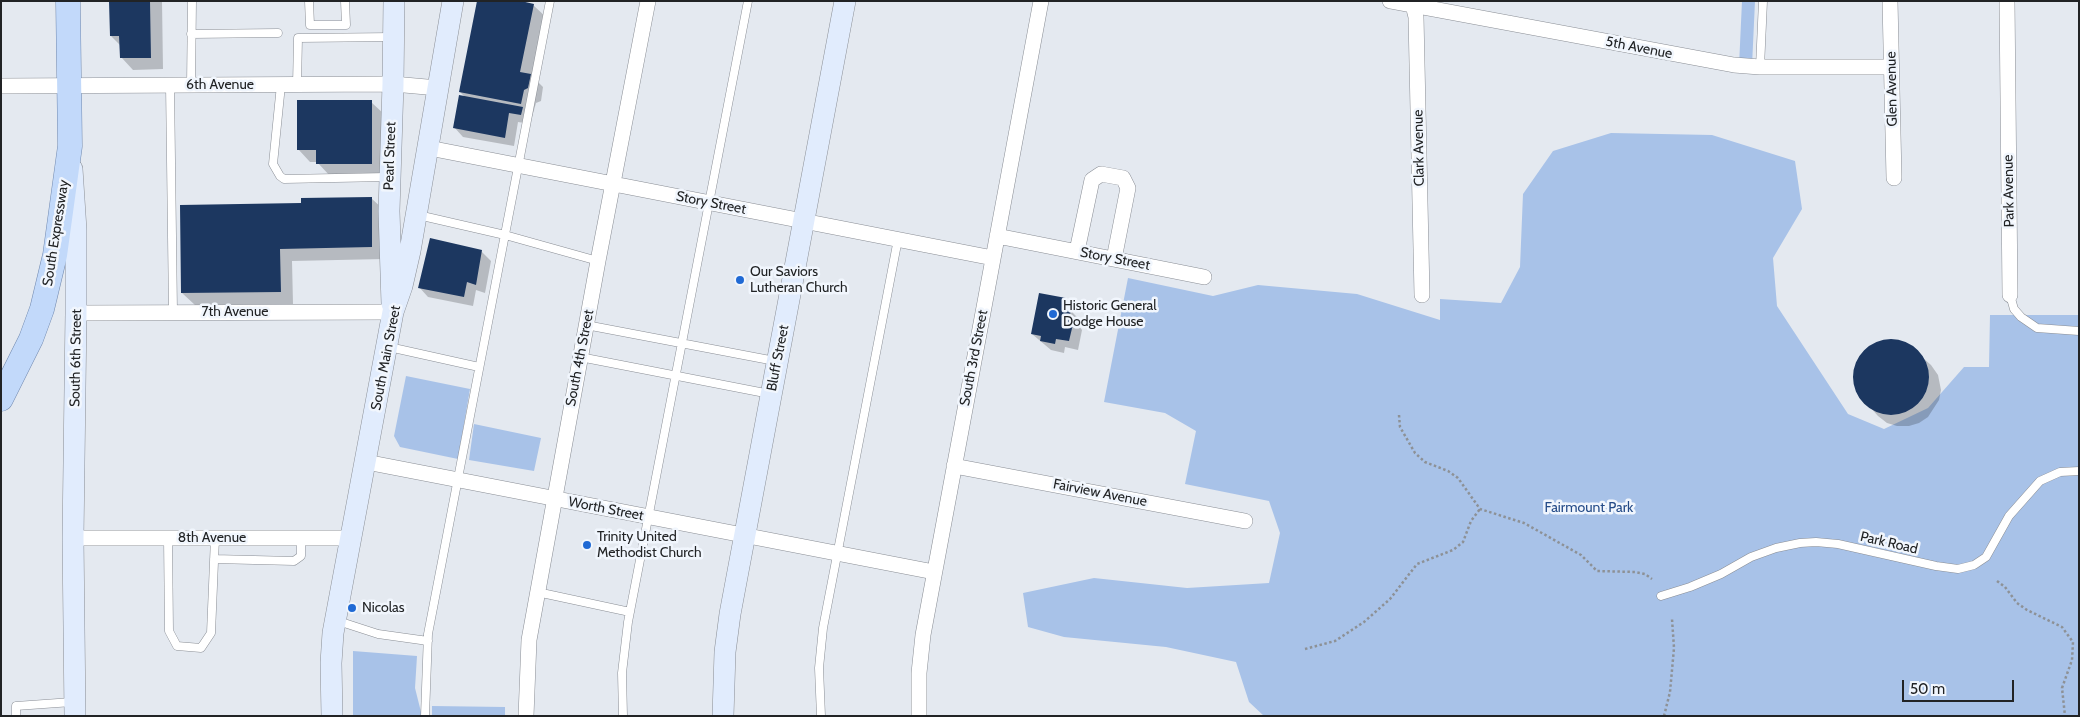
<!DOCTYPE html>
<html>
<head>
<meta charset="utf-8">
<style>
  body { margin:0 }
  #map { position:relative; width:2080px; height:717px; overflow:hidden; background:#e4e9f0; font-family:Cabin,sans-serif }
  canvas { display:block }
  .frame { position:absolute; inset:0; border:2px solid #212325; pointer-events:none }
  .scale { position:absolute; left:1902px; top:680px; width:112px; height:22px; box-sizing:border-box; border:2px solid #212325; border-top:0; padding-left:6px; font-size:15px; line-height:18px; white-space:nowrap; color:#212325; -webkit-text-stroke:4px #f1f6fd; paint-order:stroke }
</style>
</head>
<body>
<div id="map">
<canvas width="2080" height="717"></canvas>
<div class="frame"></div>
<div class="scale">50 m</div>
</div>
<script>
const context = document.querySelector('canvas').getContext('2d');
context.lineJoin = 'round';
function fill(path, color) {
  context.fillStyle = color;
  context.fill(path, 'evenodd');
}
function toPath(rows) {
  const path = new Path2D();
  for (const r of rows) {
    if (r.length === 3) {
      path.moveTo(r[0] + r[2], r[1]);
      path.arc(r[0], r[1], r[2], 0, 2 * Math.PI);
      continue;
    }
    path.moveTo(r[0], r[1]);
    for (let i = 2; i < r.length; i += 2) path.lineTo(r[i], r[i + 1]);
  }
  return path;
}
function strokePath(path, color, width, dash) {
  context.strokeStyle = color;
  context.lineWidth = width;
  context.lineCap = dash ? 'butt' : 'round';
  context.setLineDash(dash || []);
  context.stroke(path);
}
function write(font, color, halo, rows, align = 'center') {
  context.font = font + ' Cabin,sans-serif';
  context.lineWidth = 5;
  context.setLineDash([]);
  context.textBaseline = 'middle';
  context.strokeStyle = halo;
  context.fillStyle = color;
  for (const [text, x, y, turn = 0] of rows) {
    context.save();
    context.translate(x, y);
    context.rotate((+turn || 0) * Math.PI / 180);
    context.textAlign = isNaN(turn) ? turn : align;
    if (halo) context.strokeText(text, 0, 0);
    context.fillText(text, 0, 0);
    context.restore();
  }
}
const green = toPath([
  [1742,1,1755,1,1752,66,1739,66],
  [1611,133,1712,135,1795,161,1802,209,1773,258,1777,306,1848,414,1884,429,1928,408,1964,367,1989,367,1990,315,2079,315,2079,716,1264,716,1249,702,1236,662,1166,647,1064,637,1028,627,1023,593,1094,578,1187,588,1269,583,1280,533,1269,501,1185,484,1196,431,1165,413,1104,402,1128,278,1213,296,1258,285,1357,294,1440,320,1440,299,1501,303,1520,267,1523,194,1553,151],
  [406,376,470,389,458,459,400,447,394,436],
  [474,424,541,438,534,471,469,460],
  [353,651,417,656,415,688,422,716,353,716],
  [432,706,505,707,505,716,432,716]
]);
const shadow = toPath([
  [110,1,162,1,163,69,133,70,121,57,121,46,111,36],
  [533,5,546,17,534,78,543,87,541,101,536,103,530,124,518,122,514,146,463,137,454,127,465,97,460,92],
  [371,102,384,114,384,176,330,176,317,162,310,162,298,149],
  [371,198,384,210,384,259,292,261,293,304,195,305,182,293],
  [481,251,491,261,485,293,476,290,473,306,428,297,419,287],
  [1065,300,1074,309,1073,313,1080,320,1079,326,1082,330,1078,350,1065,347,1064,353,1051,350,1032,334],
  [1884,340,1895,340,1907,344,1931,365,1938,375,1941,390,1939,400,1928,417,1919,423,1909,426,1897,426,1887,423,1878,416,1859,395,1855,384,1854,374,1857,361,1864,351,1874,344]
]);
const building = toPath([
  [109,1,150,1,151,58,120,58,119,36,110,36],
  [477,1,521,1,534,4,520,72,531,74,528,88,524,90,521,104,459,92],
  [459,95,523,107,521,115,509,113,505,138,453,128],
  [297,100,372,100,372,164,316,164,316,150,297,150],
  [372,197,372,247,280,249,281,292,181,293,180,205,301,203,301,198],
  [430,238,482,250,476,285,467,282,464,297,418,288],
  [1039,293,1066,298,1064,308,1071,310,1069,319,1074,320,1069,341,1056,339,1055,344,1040,341,1041,336,1031,334],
  [1891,377,38]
]);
const path = toPath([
  [1399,415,1400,427,1415,453,1425,462,1448,471,1458,478,1480,509,1524,523,1581,555,1597,571,1635,572,1645,574,1652,579],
  [1997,581,2005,587,2017,603,2027,610,2062,627,2073,642,2072,660,2062,688,2065,716],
  [1305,649,1335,641,1364,622,1390,599,1417,564,1453,550,1463,542,1471,521,1480,509],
  [1664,716,1670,692,1674,648,1672,619]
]);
const lane = toPath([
  [309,1,310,25,346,25,345,1],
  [191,34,278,33],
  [1760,67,1763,1],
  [170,85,173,312],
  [191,85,192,1],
  [281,85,273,164,280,176,284,179,387,177],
  [297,85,298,38,393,37],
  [418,215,505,235,598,261],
  [2010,295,2014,309,2021,317,2037,328,2079,331],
  [586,325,775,361],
  [389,347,479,367],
  [580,357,770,394],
  [168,538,169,631,177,646,201,648,211,633,215,538],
  [214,559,294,561,301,556,301,538],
  [537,592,630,612],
  [1661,596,1690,587,1721,574,1751,557,1776,548,1800,543,1816,542,1838,544,1936,566,1958,569,1974,565,1986,557,2009,516,2040,481,2060,472,2079,471],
  [338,621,378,634,428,641],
  [16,716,16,706,72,702],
  [425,716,428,634,550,1],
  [623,716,622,673,628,622,748,1],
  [821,716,819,668,823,628,898,239]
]);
const street = toPath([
  [1390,1,1734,65,1760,67,1891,67],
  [1412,1,1416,17,1422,295],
  [1890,1,1894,178],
  [2007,1,2010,295],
  [1,86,393,84,438,88],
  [429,148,993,258],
  [997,236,1204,277],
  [1077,251,1092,180,1101,174,1123,178,1128,188,1114,259],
  [76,313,393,312],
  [366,462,934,572],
  [954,466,1245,521],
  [73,538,352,538],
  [526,716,529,640,598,261,648,1],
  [919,716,919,673,923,635,1041,1]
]);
const secondary = toPath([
  [72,169,76,230,76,313,73,538,75,716],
  [392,304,389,211,393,84,394,1],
  [332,716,331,663,333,633,393,312,402,286,410,251,453,1],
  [723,716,725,652,730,614,845,1]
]);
const primary = toPath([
  [1,399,31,339,42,309,55,255,70,146,68,1]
]);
const markers = [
  [740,280,5,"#1f69d4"],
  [1053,314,5,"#1f69d4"],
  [587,545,5,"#1f69d4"],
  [352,608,5,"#1f69d4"]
];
const streetNames = [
  ["5th Avenue",1639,48,11],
  ["6th Avenue",220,85],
  ["Glen Avenue",1892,89,-91],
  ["Clark Avenue",1419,148,-91],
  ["Pearl Street",390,156,-88],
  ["Park Avenue",2009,191,-91],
  ["Story Street",711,203,11],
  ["South Expressway",56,233,-81],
  ["Story Street",1115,259,11],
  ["7th Avenue",235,312],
  ["South 6th Street",76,358,-89],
  ["South Main Street",386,358,-79],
  ["South 4th Street",580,358,-79],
  ["Bluff Street",778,358,-79],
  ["South 3rd Street",974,358,-79],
  ["Fairview Avenue",1100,493,11],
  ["Worth Street",606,509,11],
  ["8th Avenue",212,538],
  ["Park Road",1889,543,13]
];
const poiNames = [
  ["Our Saviors",750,272],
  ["Lutheran Church",750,288],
  ["Historic General",1063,306],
  ["Dodge House",1063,322],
  ["Trinity United",597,537],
  ["Methodist Church",597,553],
  ["Nicolas",362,608]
];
const parkNames = [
  ["Fairmount Park",1589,508]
];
fill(green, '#a8c2e8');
fill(shadow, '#0003');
fill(building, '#1c3760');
strokePath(lane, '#8a8e95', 9);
strokePath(street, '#8a8e95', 16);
strokePath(secondary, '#8a8e95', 22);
strokePath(primary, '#7088ae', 25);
strokePath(path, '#8d9196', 2.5, [2.5, 2.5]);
strokePath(lane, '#fff', 8);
strokePath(street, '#fff', 15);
strokePath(secondary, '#e1ecfd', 21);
strokePath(primary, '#c2d9fa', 24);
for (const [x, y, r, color] of markers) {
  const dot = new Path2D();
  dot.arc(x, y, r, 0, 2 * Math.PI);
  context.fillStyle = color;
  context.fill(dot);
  strokePath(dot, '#f1f6fd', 2);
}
write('14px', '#212325', '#f1f6fd', streetNames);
write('14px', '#212325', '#f1f6fd', poiNames, 'left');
write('14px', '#244b88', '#f1f6fd', parkNames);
</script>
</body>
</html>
